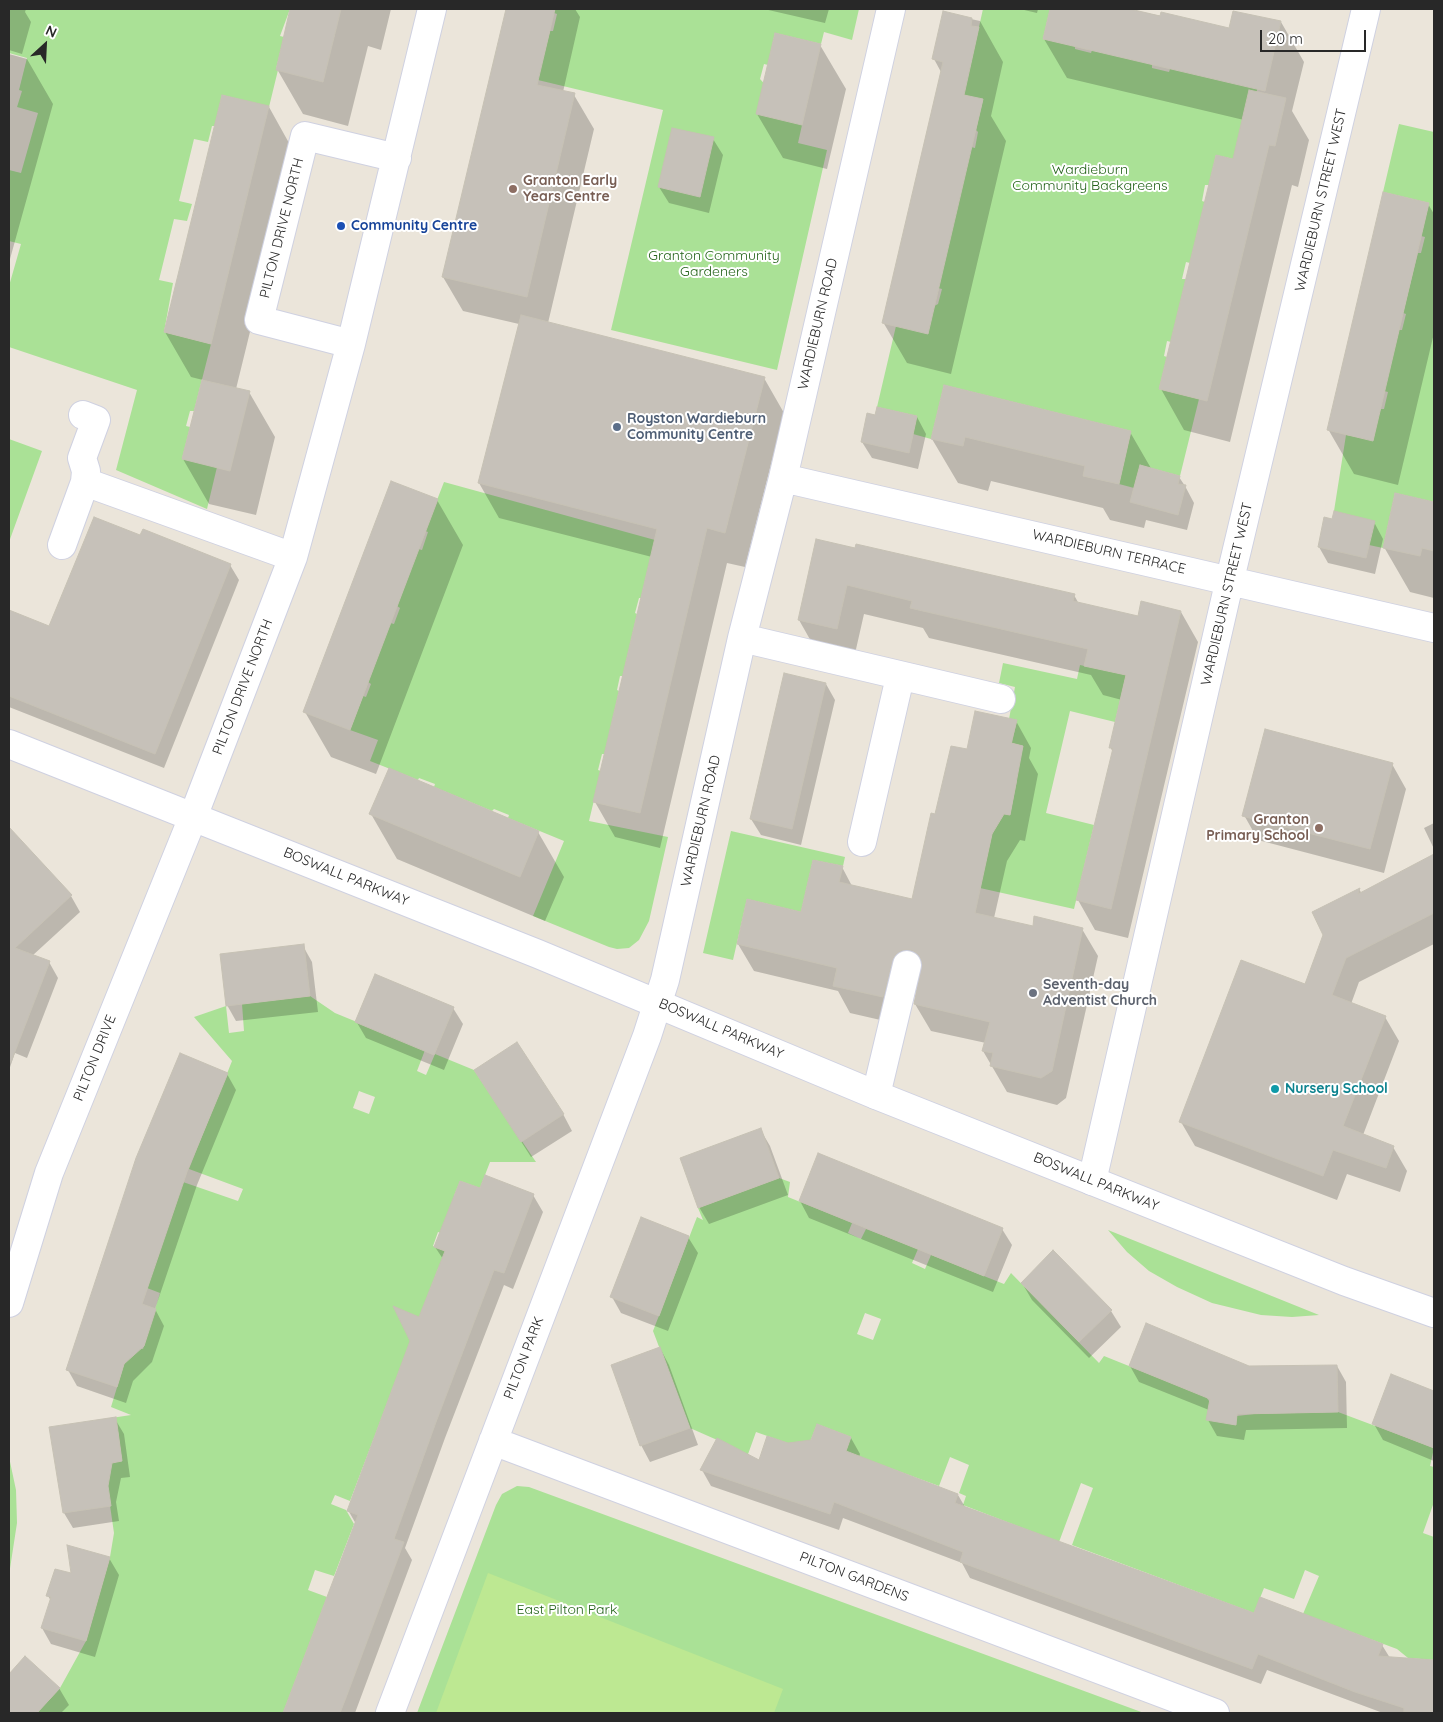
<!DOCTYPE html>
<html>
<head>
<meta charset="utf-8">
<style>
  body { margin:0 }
  #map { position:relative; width:1443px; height:1722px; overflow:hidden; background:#ebe5da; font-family:Quicksand,sans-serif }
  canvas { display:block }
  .frame { position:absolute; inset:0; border:10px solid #282828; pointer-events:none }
  .north { position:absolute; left:20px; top:20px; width:50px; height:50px; -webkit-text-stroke:4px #fff; paint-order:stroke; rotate:25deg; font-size:14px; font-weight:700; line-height:20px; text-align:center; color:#282828 }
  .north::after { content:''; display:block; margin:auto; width:18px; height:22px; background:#282828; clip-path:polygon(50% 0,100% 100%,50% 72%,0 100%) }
  .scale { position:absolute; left:1260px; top:30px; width:106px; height:22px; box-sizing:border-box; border:2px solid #282828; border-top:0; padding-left:6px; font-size:15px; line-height:18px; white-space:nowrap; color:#282828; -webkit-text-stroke:4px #fff; paint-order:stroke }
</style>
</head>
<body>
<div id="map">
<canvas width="1443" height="1722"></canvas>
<div class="frame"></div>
<div class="north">N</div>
<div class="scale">20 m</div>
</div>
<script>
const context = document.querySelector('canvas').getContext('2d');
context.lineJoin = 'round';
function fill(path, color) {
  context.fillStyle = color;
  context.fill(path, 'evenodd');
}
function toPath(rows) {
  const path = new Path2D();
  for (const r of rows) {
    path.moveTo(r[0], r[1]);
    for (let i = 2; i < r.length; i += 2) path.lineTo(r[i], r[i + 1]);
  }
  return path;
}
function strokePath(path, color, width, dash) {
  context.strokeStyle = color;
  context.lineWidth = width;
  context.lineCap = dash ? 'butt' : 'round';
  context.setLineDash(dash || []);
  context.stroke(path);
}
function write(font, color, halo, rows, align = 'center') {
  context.font = font + ' Quicksand,sans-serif';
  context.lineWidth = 4;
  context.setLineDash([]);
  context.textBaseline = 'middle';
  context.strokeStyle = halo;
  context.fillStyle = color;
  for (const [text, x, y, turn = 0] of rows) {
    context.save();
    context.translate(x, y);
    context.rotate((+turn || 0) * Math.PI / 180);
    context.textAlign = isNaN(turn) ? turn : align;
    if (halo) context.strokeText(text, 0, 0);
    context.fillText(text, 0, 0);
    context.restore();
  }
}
const green = toPath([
  [9,9,290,9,280,36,284,37,276,69,278,70,269,107,222,95,215,126,212,126,208,142,194,139,179,201,192,204,187,221,174,219,159,280,173,283,164,332,211,344,194,411,190,411,186,426,190,427,182,459,217,467,207,509,116,470,137,390,9,347,9,286,21,244,9,241,9,170,21,173,38,113,17,107,22,91,19,90,27,58,9,53],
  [555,9,859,9,852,40,824,32,821,44,775,33,768,65,764,64,760,79,802,125,798,143,827,150,777,370,611,330,663,110,492,69,496,52,542,62,550,31,553,31,557,14,554,13],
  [983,9,1050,9,1043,39,1075,46,1075,49,1091,53,1092,50,1152,64,1152,68,1169,72,1170,69,1265,56,1255,99,1254,164,1216,155,1209,185,1205,185,1202,201,1205,202,1190,263,1186,262,1182,279,1186,279,1171,342,1167,341,1164,356,1167,357,1159,389,1199,399,1180,476,1140,465,1134,488,1119,484,1131,431,944,385,931,439,913,434,917,416,877,407,896,326,938,304,942,289,938,288,971,147,975,148,978,132,976,130,983,100,949,91,970,67],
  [1399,124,1434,132,1434,502,1395,493,1383,548,1369,545,1334,511,1346,435,1373,440,1380,409,1384,409,1388,392,1384,391,1399,330,1402,330,1406,314,1403,313,1418,253,1421,253,1425,237,1421,236,1429,203,1383,192],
  [9,439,42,451,9,542],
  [444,482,655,540,641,598,639,598,635,613,637,614,623,676,620,676,617,690,619,691,605,754,602,754,598,770,601,771,589,821,668,837,649,921,639,940,629,948,617,949,609,947,533,916,564,841,508,818,509,815,494,809,492,811,434,787,435,784,419,778,418,780,370,761,378,740,350,730,363,696,366,697,371,684,368,682,390,623,394,624,400,608,397,606,418,549,422,550,428,532,425,531],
  [1003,663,1077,679,1080,665,1126,675,1115,722,1070,711,1046,813,1094,825,1074,909,980,888,997,812,1010,815,1017,781,1004,777,1018,768,1023,746,1012,743,1017,720,1009,719,1015,687,999,683],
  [731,831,845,857,843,866,813,860,801,912,747,899,733,960,703,953],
  [310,996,335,1013,425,1050,417,1071,426,1075,435,1054,474,1070,536,1162,490,1162,480,1188,460,1181,454,1196,474,1204,460,1240,438,1232,433,1246,454,1255,438,1269,350,1501,335,1495,331,1504,346,1510,354,1524,334,1576,315,1570,308,1590,327,1597,283,1713,37,1713,60,1688,86,1641,110,1557,114,1533,104,1464,122,1461,118,1432,98,1420,131,1415,111,1407,130,1345,143,1349,160,1293,147,1288,183,1182,238,1201,243,1189,189,1169,232,1061,194,1017,226,1006,229,1033,244,1031,242,1004],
  [359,1091,375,1097,369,1114,353,1108],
  [779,1178,790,1182,788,1197,852,1223,848,1233,861,1239,866,1229,918,1249,912,1263,925,1269,931,1255,1004,1284,1011,1273,1099,1363,1104,1356,1206,1397,1226,1423,1235,1425,1237,1416,1254,1414,1338,1412,1434,1448,1430,1466,1434,1467,1434,1502,1423,1533,1434,1537,1434,1660,1408,1658,1397,1649,1303,1614,1319,1576,1305,1570,1294,1599,1264,1588,1254,1613,1072,1545,1093,1488,1081,1483,1059,1542,963,1505,966,1496,959,1493,969,1465,950,1457,939,1486,868,1460,842,1463,851,1437,817,1424,807,1450,756,1432,738,1482,733,1447,690,1428,653,1331,697,1217,703,1220,698,1208],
  [865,1313,881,1319,873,1340,857,1334],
  [1108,1230,1319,1315,1292,1317,1261,1315,1212,1303,1177,1287,1149,1271,1127,1252],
  [9,1457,16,1490,17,1523,9,1575],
  [517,1486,529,1487,1144,1713,417,1713,496,1505,502,1494]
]);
const pitch = toPath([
  [488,1573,783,1689,774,1713,436,1713]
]);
const shadow = toPath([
  [9,9,26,9,25,12,31,22,22,54,9,50],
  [292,9,391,9,381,50,368,46,348,126,303,114,277,69],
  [507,9,575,9,580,17,563,92,574,95,594,129,548,323,764,378,784,413,745,567,727,563,660,848,615,837,595,802,652,557,499,518,479,483,519,324,463,311,443,277],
  [764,9,829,9,825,23],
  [1020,9,1038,9,1037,13],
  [1051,9,1125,9,1230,29,1281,22,1304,62,1292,111,1309,140,1298,187,1292,185,1230,442,1184,430,1161,389,1234,161,1244,120,1067,78,1044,39],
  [944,13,980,21,1003,62,991,116,1006,141,951,374,907,363,883,322,941,72,934,59],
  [820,45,846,89,827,169,783,158,757,114],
  [9,54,27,59,53,104,10,259],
  [269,107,294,152,236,389,249,392,275,437,256,515,209,504,183,459,203,380,191,377,165,332],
  [713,139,723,155,709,213,669,203,659,187],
  [1428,204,1434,214,1434,333,1398,485,1354,474,1328,429],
  [945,387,1130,432,1152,470,1179,477,1185,486,1194,503,1187,530,1146,520,1144,528,1110,520,1103,508,991,481,988,491,958,483,932,439],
  [917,417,926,434,918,469,872,458,862,442],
  [1396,495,1434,504,1434,598,1410,592,1384,547],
  [437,500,463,545,376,774,331,757,305,712],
  [1333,520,1374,522,1383,539,1375,574,1328,563,1319,547],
  [141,537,230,565,239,580,164,768,9,707,9,622,13,613,50,627],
  [817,540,1074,595,1079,604,1138,618,1181,612,1198,642,1128,938,1095,930,1078,900,1113,752,1110,747,1122,700,1103,695,1091,675,929,638,923,628,864,614,854,658,816,650,799,620],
  [826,684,835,700,801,845,761,835,751,819],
  [1016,721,1031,748,1029,758,1038,774,1025,841,1020,840,1007,861,994,918,1034,927,1082,929,1098,956,1066,1098,1057,1105,1007,1092,983,1051,986,1043,931,1031,915,1004,920,977,918,977,898,1024,850,1013,838,991,754,971,738,944,802,913,842,867,852,886,913,900,936,815,968,751],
  [1392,764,1406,789,1384,873,1258,840,1244,815],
  [371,814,538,832,564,877,545,921,397,859],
  [1434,823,1434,849,1424,828],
  [15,835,71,896,80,912,32,956,49,962,58,978,27,1058,15,1053,9,1070,9,923,15,908,9,902,9,841],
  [1434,856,1434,944,1359,982,1351,1004,1385,1017,1399,1041,1363,1135,1393,1147,1407,1171,1400,1192,1347,1174,1337,1200,1195,1146,1181,1122,1305,986,1359,889,1362,894],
  [303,946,312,962,318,1012,236,1021,227,1005],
  [453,1008,463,1024,444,1070,366,1038,356,1021],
  [476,1071,563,1114,572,1131,531,1157],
  [227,1074,236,1090,197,1185,155,1309,164,1326,152,1362,133,1381,126,1403,77,1386,68,1370],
  [760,1129,770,1146,788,1195,709,1224,699,1207],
  [480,1190,533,1195,543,1212,513,1289,504,1285,445,1438,405,1548,412,1560,355,1713,284,1713,356,1524,348,1510,443,1259,435,1247],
  [800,1201,1002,1229,1012,1245,993,1292,809,1218],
  [688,1237,698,1253,668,1331,621,1313,612,1297],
  [1053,1252,1111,1311,1121,1327,1089,1358,1032,1300,1022,1283],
  [660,1348,669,1365,698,1445,650,1462,641,1445],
  [1130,1366,1337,1366,1346,1382,1347,1428,1246,1430,1244,1440,1217,1436,1208,1420,1209,1410,1139,1382],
  [1392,1376,1434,1392,1434,1461,1383,1440,1374,1424],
  [115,1419,124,1434,130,1477,121,1478,116,1502,119,1521,73,1528,64,1513],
  [851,1438,860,1454,859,1457,958,1495,965,1507,1255,1615,1382,1645,1390,1658,1434,1661,1434,1713,1383,1713,1267,1670,1261,1684,970,1578,962,1563,843,1518,839,1530,711,1486,702,1470,759,1461,788,1445],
  [109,1558,119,1575,95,1657,51,1644,42,1628,51,1601,48,1596,72,1574],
  [25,1657,59,1688,69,1705,61,1713,9,1713,9,1676]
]);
const building = toPath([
  [290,9,341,9,323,82,276,70,290,9],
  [506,9,555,9,537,85,575,93,527,297,442,277,506,9],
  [1050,9,1130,9,1160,16,1161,12,1229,28,1233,11,1281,21,1265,91,1043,39,1050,9],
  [943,11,972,18,971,26,979,27,964,95,983,99,928,334,882,323,943,62,932,59,943,11],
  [775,33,821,44,802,125,756,114,775,33],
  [1249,90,1286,98,1275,146,1269,145,1207,401,1159,389,1216,155,1233,159,1249,90],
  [222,95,269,106,211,344,164,332,222,95],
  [672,128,714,137,700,197,658,187,672,128],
  [1383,192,1429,203,1373,441,1327,430,1383,192],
  [521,315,765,377,725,533,707,528,640,813,593,802,657,529,478,483,521,315],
  [202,380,250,391,230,471,182,459,202,380],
  [944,385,1131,431,1119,484,1083,476,1085,466,965,437,963,446,931,439,944,385],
  [877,407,917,416,909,453,861,442,867,413,875,415,877,407],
  [1140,465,1180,476,1178,484,1186,485,1178,515,1130,502,1140,465],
  [391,481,438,499,350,730,303,712,391,481],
  [1395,493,1434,502,1434,551,1422,548,1420,556,1383,548,1395,493],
  [1334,511,1375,521,1366,558,1318,547,1324,517,1332,519,1334,511],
  [94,517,140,535,143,529,231,564,155,754,9,696,9,610,49,626,94,517],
  [816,539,855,548,856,544,1075,594,1073,601,1138,616,1141,601,1181,611,1111,909,1076,900,1113,748,1109,748,1126,675,1084,666,1088,649,910,608,912,601,847,585,837,629,798,620,816,539],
  [784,673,826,683,792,829,750,819,784,673],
  [975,711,1017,720,1011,743,1023,746,1010,815,1004,814,992,834,975,913,1033,926,1034,916,1083,928,1052,1071,1041,1078,990,1066,993,1053,982,1051,990,1022,914,1004,922,961,918,954,911,950,902,950,895,955,883,997,833,986,837,968,737,944,747,899,801,912,813,860,843,866,839,882,912,899,931,813,935,814,951,746,967,749,975,711],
  [1265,729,1393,763,1370,849,1242,816,1265,729],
  [389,768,539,831,520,877,369,814,389,768],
  [9,827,72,895,15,948,50,961,11,1062,9,1062,9,827],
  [1434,854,1434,913,1346,958,1332,995,1386,1016,1343,1126,1394,1146,1386,1168,1333,1150,1323,1176,1179,1122,1241,960,1305,984,1323,935,1312,912,1360,888,1358,894,1434,854],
  [304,944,310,996,226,1006,220,954,304,944],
  [375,974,454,1007,434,1055,355,1022,375,974],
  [517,1042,564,1114,521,1142,474,1070,517,1042],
  [180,1053,228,1073,188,1169,142,1304,156,1309,144,1346,124,1364,117,1387,66,1370,136,1158,180,1053],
  [761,1128,779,1178,698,1208,680,1158,761,1128],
  [818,1153,1003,1228,984,1276,799,1201,818,1153],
  [485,1175,534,1194,504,1273,494,1270,436,1422,394,1539,404,1542,347,1695,340,1713,283,1713,358,1515,347,1511,410,1341,393,1306,419,1317,445,1251,434,1247,460,1181,480,1188,485,1175],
  [641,1217,689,1236,659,1316,610,1297,641,1217],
  [1053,1250,1112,1310,1079,1342,1021,1283,1053,1250],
  [1146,1323,1249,1366,1337,1365,1338,1412,1237,1414,1236,1425,1206,1420,1210,1399,1129,1366,1146,1323],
  [660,1347,690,1428,640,1446,611,1365,660,1347],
  [1391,1374,1434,1391,1434,1448,1372,1424,1391,1374],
  [116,1417,122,1461,112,1463,108,1486,111,1506,63,1513,49,1427,116,1417],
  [817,1424,851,1437,846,1451,958,1494,955,1503,1254,1613,1260,1597,1383,1644,1378,1656,1434,1660,1434,1713,1404,1712,1404,1708,1355,1692,1258,1654,1252,1669,960,1562,963,1552,834,1502,830,1514,700,1470,717,1438,759,1460,767,1436,788,1443,811,1440,817,1424],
  [67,1545,110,1557,86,1641,41,1628,51,1597,46,1596,55,1569,71,1573,67,1545],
  [25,1656,60,1688,37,1713,9,1713,9,1674,25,1656]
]);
const minor = toPath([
  [351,344,259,320,305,136,397,158],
  [83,415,96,420,82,458,86,471,85,482,293,557],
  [783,478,1434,628],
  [62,545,85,482],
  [742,638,1001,699],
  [193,817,293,557,351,344,432,9],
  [862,842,900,677],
  [876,1095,907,965],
  [1092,1181,1230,579,1366,9],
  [493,1441,1215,1713],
  [390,1713,647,1036,665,980,742,638,783,478,891,9]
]);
const tertiary = toPath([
  [9,744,538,954,876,1095,1344,1281,1434,1313],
  [9,1303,49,1173,193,817]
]);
const markers = [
  [513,189,5,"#8d6e63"],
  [341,226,5,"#1a4fb4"],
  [617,427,5,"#5c6f8a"],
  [1319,828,5,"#8d6e63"],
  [1033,993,5,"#6b7280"],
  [1275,1089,5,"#0f9aa8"]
];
const parkNames = [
  ["Wardieburn",1090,170],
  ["Community Backgreens",1090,186],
  ["Granton Community",714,256],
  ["Gardeners",714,272],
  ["East Pilton Park",567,1610]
];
const educationNames = [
  ["Granton Early",523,181],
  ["Years Centre",523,197],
  ["Granton",1309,820,"right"],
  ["Primary School",1309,836,"right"]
];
const streetNames = [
  ["WARDIEBURN STREET WEST",1321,200,-77],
  ["PILTON DRIVE NORTH",282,228,-76],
  ["WARDIEBURN ROAD",818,324,-77],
  ["WARDIEBURN TERRACE",1109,552,13],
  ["WARDIEBURN STREET WEST",1227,594,-77],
  ["PILTON DRIVE NORTH",243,687,-69],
  ["WARDIEBURN ROAD",701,821,-77],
  ["BOSWALL PARKWAY",346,877,22],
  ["BOSWALL PARKWAY",721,1029,23],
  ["PILTON DRIVE",95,1058,-68],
  ["BOSWALL PARKWAY",1096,1182,22],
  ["PILTON PARK",524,1358,-69],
  ["PILTON GARDENS",854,1577,21]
];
const transitNames = [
  ["Community Centre",351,226]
];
const serviceNames = [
  ["Royston Wardieburn",627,419],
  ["Community Centre",627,435]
];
const worshipNames = [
  ["Seventh-day",1043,985],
  ["Adventist Church",1043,1001]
];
const cultureNames = [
  ["Nursery School",1285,1089]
];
fill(green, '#aae196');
fill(pitch, '#bde892');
fill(shadow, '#0003');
fill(building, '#c6c1b9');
strokePath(building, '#c6c1b4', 1);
strokePath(minor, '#cfd1e1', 30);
strokePath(tertiary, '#cfd1e1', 30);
strokePath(minor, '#fff', 28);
strokePath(tertiary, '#fff', 28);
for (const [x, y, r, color] of markers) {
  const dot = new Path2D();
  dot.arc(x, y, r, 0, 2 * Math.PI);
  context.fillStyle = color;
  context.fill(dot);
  strokePath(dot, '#fff', 2);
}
write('14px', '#24631a', '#fff', parkNames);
write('bold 14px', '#785e54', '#fff', educationNames, 'left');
write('14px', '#282828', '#fff', streetNames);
write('bold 14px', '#164399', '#fff', transitNames, 'left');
write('bold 14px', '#4e5e75', '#fff', serviceNames, 'left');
write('bold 14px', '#5b616d', '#fff', worshipNames, 'left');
write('bold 14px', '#0d838f', '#fff', cultureNames, 'left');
</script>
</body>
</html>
